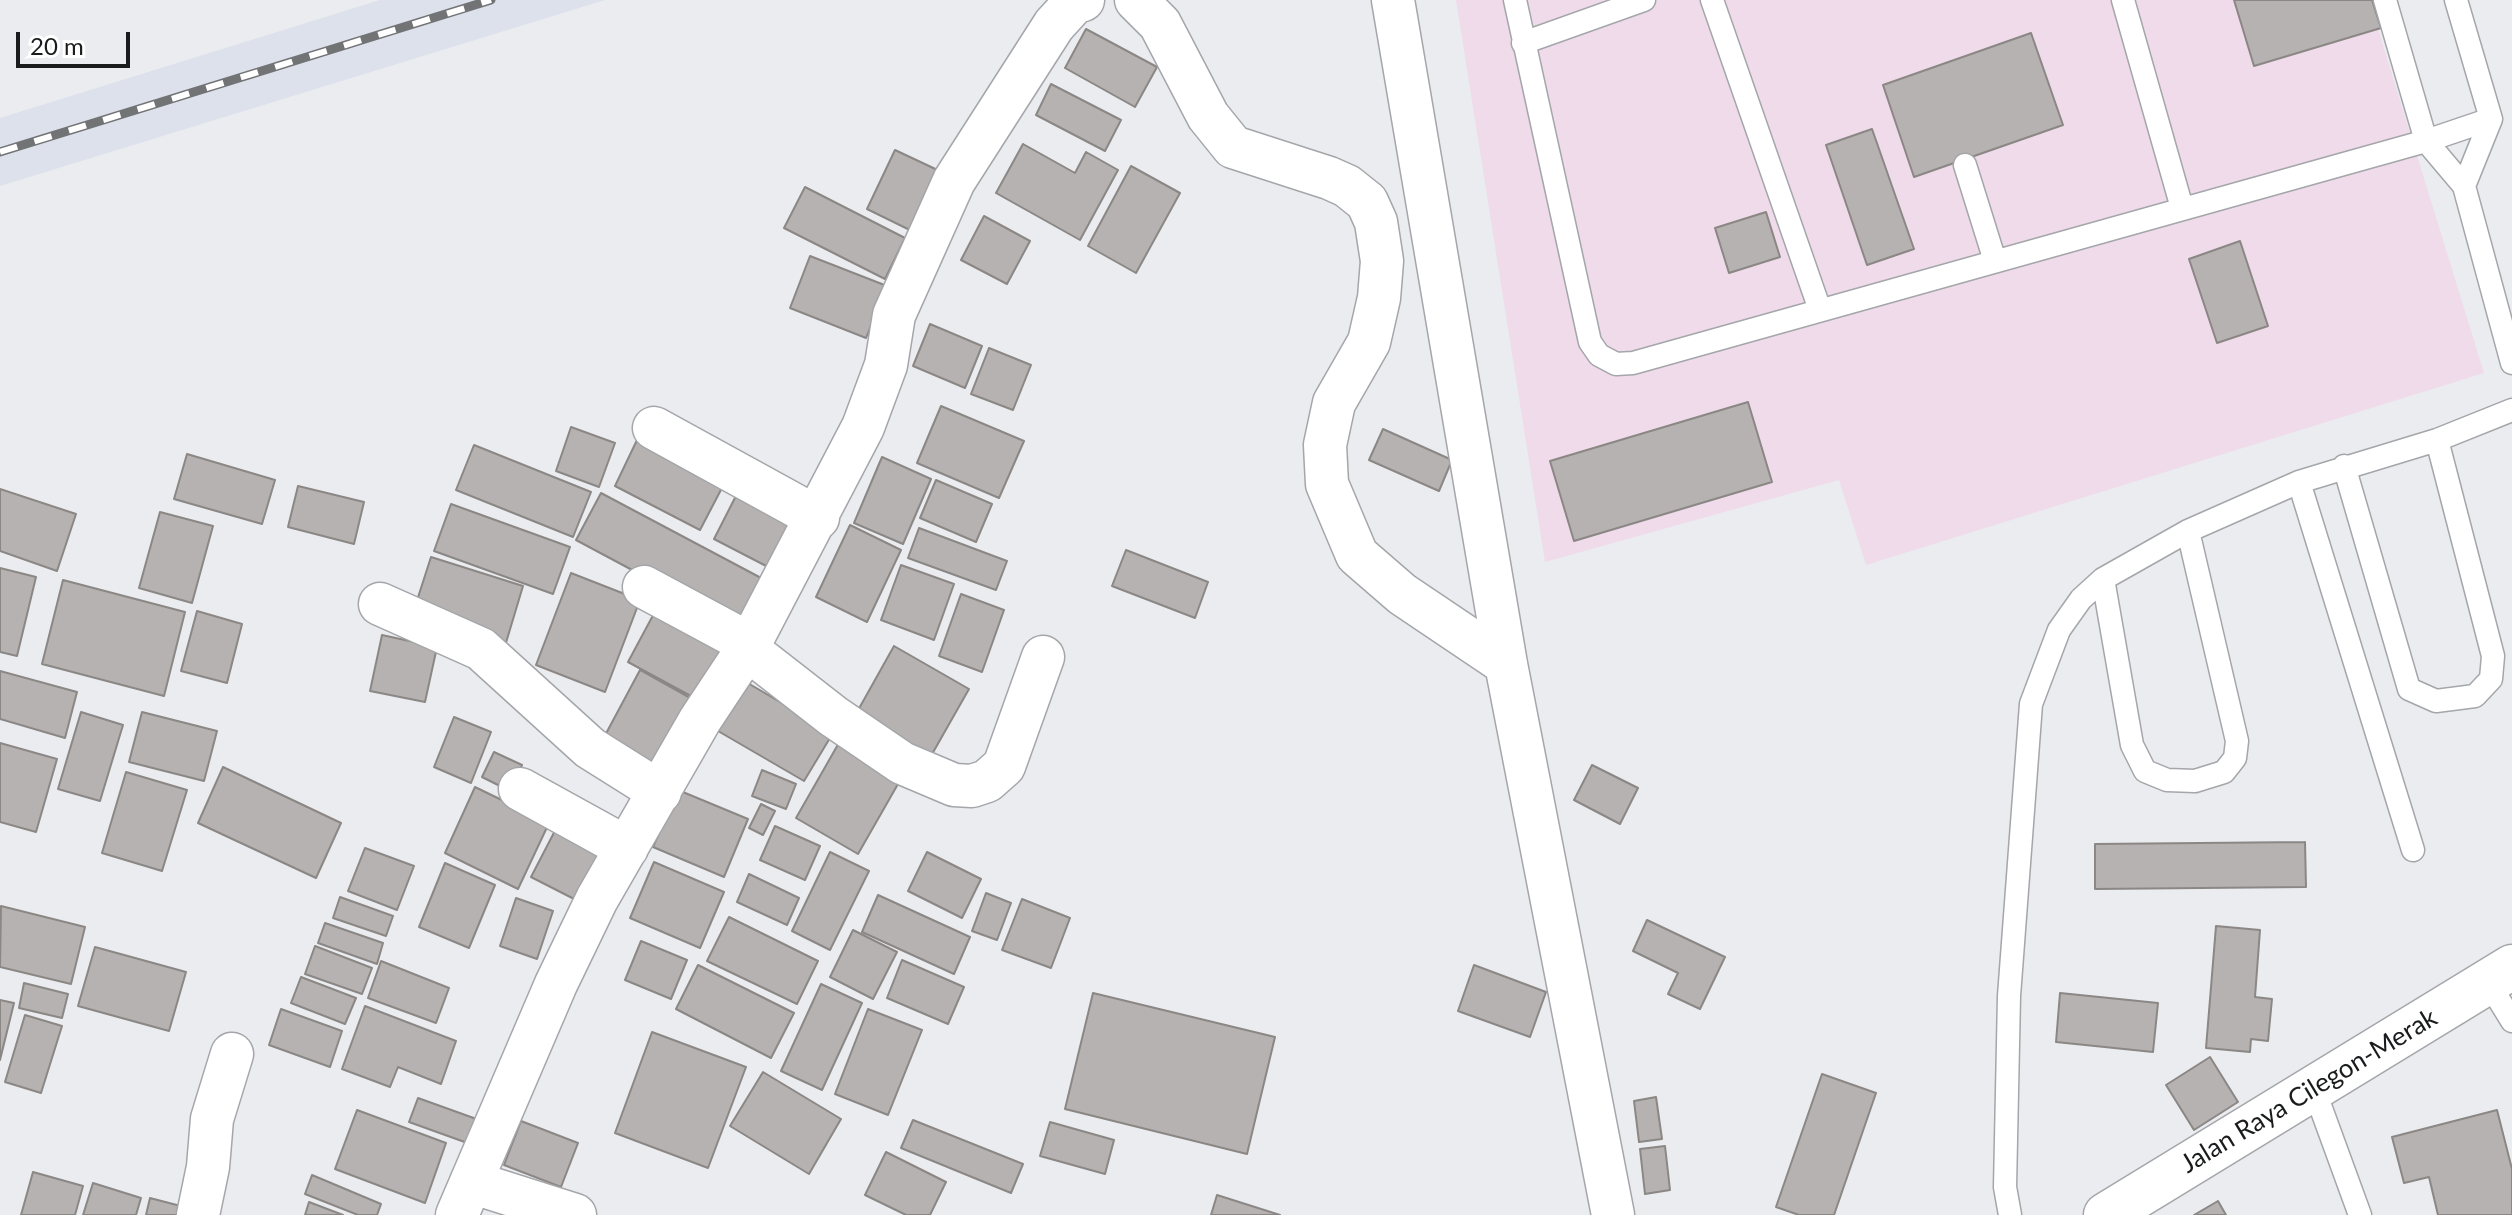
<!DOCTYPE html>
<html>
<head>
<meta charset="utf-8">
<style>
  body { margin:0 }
  #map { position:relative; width:2512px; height:1215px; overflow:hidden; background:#eaecf0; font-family:Lato,sans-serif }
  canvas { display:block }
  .scale { position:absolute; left:16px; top:32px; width:114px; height:36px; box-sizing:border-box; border:4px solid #1a1b1c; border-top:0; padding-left:10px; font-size:24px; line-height:28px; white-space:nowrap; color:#1a1b1c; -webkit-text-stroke:6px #fff; paint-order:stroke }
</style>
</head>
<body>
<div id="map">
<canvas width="2512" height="1215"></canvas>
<div class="scale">20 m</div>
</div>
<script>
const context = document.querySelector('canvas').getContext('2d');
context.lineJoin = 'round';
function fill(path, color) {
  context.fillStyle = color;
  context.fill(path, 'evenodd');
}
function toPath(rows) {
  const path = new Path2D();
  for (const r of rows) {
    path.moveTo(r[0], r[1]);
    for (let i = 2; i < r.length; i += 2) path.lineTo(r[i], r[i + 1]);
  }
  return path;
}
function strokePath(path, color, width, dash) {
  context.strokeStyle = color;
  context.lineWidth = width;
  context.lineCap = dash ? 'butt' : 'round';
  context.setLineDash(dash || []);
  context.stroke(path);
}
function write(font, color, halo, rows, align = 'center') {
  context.font = font + ' Lato,sans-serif';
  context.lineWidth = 8;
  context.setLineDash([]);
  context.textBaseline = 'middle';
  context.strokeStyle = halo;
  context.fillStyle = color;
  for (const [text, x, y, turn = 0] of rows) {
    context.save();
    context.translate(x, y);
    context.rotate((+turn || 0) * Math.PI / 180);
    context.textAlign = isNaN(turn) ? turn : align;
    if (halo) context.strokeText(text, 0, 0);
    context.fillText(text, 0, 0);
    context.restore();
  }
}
const industrial = toPath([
  [1456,0,2369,0,2484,373,1866,565,1839,480,1545,562]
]);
const built = toPath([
  [380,0,605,0,0,186,0,118]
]);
const building = toPath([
  [2234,0,2372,0,2381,28,2254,66,2234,0],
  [1086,29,1157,67,1135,107,1065,68,1086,29],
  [2031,33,2063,125,1914,177,1883,85,2031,33],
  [1051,84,1121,120,1105,151,1036,115,1051,84],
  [1872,129,1914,249,1867,265,1826,145,1872,129],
  [1023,144,1075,173,1086,152,1118,170,1080,240,996,193,1023,144],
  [895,150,946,174,918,234,867,209,895,150],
  [1131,166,1180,193,1136,273,1088,246,1131,166],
  [805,187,905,238,885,279,784,228,805,187],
  [1766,212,1780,257,1729,273,1715,228,1766,212],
  [984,216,1030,241,1007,284,961,260,984,216],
  [2240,241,2268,326,2217,343,2189,259,2240,241],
  [810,256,887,286,866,338,790,308,810,256],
  [930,324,982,346,965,388,913,366,930,324],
  [989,348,1031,365,1013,410,971,394,989,348],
  [1748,402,1772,482,1574,541,1550,461,1748,402],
  [941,406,1024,441,999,498,917,463,941,406],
  [571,427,615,443,599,487,556,471,571,427],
  [1383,429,1452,460,1439,491,1369,460,1383,429],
  [637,440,724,484,700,530,615,486,637,440],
  [474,445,591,492,573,537,456,490,474,445],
  [187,454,275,480,262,524,174,499,187,454],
  [882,457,931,479,903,544,854,523,882,457],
  [936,480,992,504,976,542,920,518,936,480],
  [298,486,364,502,354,544,288,527,298,486],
  [740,488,795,516,770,568,714,539,740,488],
  [0,489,76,514,57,571,0,551,0,489],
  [601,493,763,579,737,626,576,540,601,493],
  [451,504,570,547,553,594,434,551,451,504],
  [160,512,213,526,192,603,139,588,160,512],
  [850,525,901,550,867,622,816,597,850,525],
  [919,528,1007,561,996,590,908,558,919,528],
  [1126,550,1208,582,1195,618,1112,586,1126,550],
  [431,557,523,586,505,646,412,616,431,557],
  [901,565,954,584,934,640,881,620,901,565],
  [0,568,36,577,17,656,0,652,0,568],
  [571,573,640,600,605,692,536,665,571,573],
  [63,580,185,612,164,696,42,664,63,580],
  [961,594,1004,610,982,672,939,656,961,594],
  [658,606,730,646,700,701,628,662,658,606],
  [197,611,242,624,227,683,181,671,197,611],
  [382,635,437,647,425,702,370,691,382,635],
  [894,646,969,689,927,763,852,721,894,646],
  [640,670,690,698,652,769,602,741,640,670],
  [0,671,77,692,65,738,0,719,0,671],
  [746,682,833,733,804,781,718,731,746,682],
  [81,712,123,725,100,801,58,789,81,712],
  [142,712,217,731,204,781,129,762,142,712],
  [454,717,491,732,471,783,434,767,454,717],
  [840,741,902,777,858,854,796,818,840,741],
  [0,743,57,759,36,832,0,822,0,743],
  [494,752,522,765,510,791,482,777,494,752],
  [1592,765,1638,788,1620,824,1574,800,1592,765],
  [223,767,341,823,316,878,198,823,223,767],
  [762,770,796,784,786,809,752,796,762,770],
  [126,772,187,790,162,871,102,853,126,772],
  [475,787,549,823,518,889,445,853,475,787],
  [678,790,748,819,724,877,653,847,678,790],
  [761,804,775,811,763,835,749,828,761,804],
  [559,823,606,848,578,901,531,877,559,823],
  [775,826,820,846,805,880,760,860,775,826],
  [2305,842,2306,887,2095,889,2095,844,2305,842],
  [365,848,414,866,397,910,348,891,365,848],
  [830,852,869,871,830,950,792,931,830,852],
  [927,852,981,879,962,918,908,891,927,852],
  [654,862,724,892,700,948,630,918,654,862],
  [445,863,495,885,469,948,419,927,445,863],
  [749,874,799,898,787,925,737,902,749,874],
  [986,893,1011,903,997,940,972,931,986,893],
  [878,895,970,937,954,974,862,932,878,895],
  [340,897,393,916,386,936,333,918,340,897],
  [516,898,553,911,537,959,500,946,516,898],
  [1022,899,1070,918,1051,968,1002,950,1022,899],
  [1,906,85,927,71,984,0,967,1,906],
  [729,917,818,961,797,1004,707,961,729,917],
  [1647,920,1725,957,1700,1009,1668,994,1678,973,1633,951,1647,920],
  [325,923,383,943,377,964,318,943,325,923],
  [2216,926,2260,930,2255,997,2272,999,2268,1041,2251,1039,2250,1052,2206,1048,2216,926],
  [853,930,897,952,873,999,830,977,853,930],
  [641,941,687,960,671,999,625,980,641,941],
  [315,946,372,968,362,994,305,974,315,946],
  [95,947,186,972,169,1031,78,1006,95,947],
  [902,960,964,987,948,1024,887,998,902,960],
  [381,961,449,988,436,1023,368,998,381,961],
  [698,965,794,1013,771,1058,676,1009,698,965],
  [1474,965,1546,992,1530,1037,1458,1011,1474,965],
  [301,977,356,998,345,1024,291,1003,301,977],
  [24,983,68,994,62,1018,19,1008,24,983],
  [821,984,862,1003,822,1090,781,1071,821,984],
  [1093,993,1275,1037,1247,1154,1065,1109,1093,993],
  [2060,993,2158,1003,2153,1052,2056,1042,2060,993],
  [0,1000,14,1003,0,1060,0,1000],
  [365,1006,456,1041,441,1084,398,1067,390,1087,342,1069,365,1006],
  [281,1009,342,1031,330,1067,269,1045,281,1009],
  [868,1009,922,1030,888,1115,835,1094,868,1009],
  [25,1015,62,1026,41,1093,5,1082,25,1015],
  [652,1032,746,1067,708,1168,615,1133,652,1032],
  [2210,1057,2238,1102,2194,1130,2166,1085,2210,1057],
  [763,1072,841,1119,809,1174,730,1126,763,1072],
  [1822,1074,1876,1093,1834,1215,1799,1215,1776,1207,1822,1074],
  [1656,1097,1662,1139,1639,1142,1634,1101,1656,1097],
  [418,1098,482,1121,473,1145,409,1122,418,1098],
  [357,1110,446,1143,425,1203,335,1169,357,1110],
  [2497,1110,2512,1169,2512,1215,2438,1215,2429,1177,2404,1183,2392,1137,2497,1110],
  [913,1120,1023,1164,1011,1193,901,1148,913,1120],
  [521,1121,578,1143,561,1187,504,1165,521,1121],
  [1050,1122,1114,1140,1105,1174,1040,1156,1050,1122],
  [1665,1146,1670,1190,1645,1194,1640,1149,1665,1146],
  [886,1152,946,1182,930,1215,906,1215,865,1195,886,1152],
  [33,1172,83,1186,75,1215,21,1215,33,1172],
  [312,1175,381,1204,377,1215,358,1215,305,1194,312,1175],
  [93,1183,141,1198,136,1215,83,1215,93,1183],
  [1217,1195,1280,1215,1211,1215,1217,1195],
  [150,1198,196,1210,195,1215,146,1215,150,1198],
  [2218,1201,2226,1215,2194,1215,2218,1201],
  [309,1202,343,1215,305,1215,309,1202]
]);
const lane = toPath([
  [1515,0,1590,342,1599,355,1616,364,1633,363,2426,141,2491,119],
  [1712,0,1820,310],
  [2123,0,2182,208],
  [2385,0,2426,141,2464,186,2512,363],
  [2456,0,2491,119,2464,186],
  [1523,43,1644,0],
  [1965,165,1995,261],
  [2344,466,2409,689,2436,701,2475,696,2491,679,2493,656,2437,440],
  [2299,482,2413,850],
  [2103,579,2132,745,2145,771,2167,780,2195,781,2224,772,2235,758,2237,741,2188,531],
  [2488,982,2512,1021],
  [2314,1089,2360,1215],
  [2010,1215,2005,1187,2009,996,2031,704,2059,630,2081,599,2103,579,2188,531,2299,482,2437,440,2512,410]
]);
const street = toPath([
  [1136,0,1160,24,1208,116,1233,147,1329,178,1347,186,1367,202,1376,222,1382,261,1379,298,1369,342,1334,403,1325,445,1327,484,1357,555,1402,594,1506,664],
  [1393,0,1506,664,1613,1215],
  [654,428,818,518],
  [644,587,750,644],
  [380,604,481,649,590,748,660,792],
  [747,649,833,716,902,763,954,785,972,786,987,781,1004,766,1043,657],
  [520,789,627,848],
  [471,1182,575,1215],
  [198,1215,208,1167,212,1119,232,1054],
  [457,1215,556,984,597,899,700,720,747,649,863,427,886,365,894,315,954,181,1054,25,1074,3,1083,0]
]);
const highway = toPath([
  [2106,1215,2512,967]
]);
const rail = toPath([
  [0,152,491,0]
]);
const streetNames = [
  ["Jalan Raya Cilegon-Merak",2309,1091,-31]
];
fill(industrial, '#efdbea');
fill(built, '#dce1eb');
fill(building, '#b6b2b1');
strokePath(building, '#8b8785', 2);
strokePath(lane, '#a4a6aa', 25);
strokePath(street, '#a4a6aa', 45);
strokePath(highway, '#a4a6aa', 47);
strokePath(lane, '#fff', 22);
strokePath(street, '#fff', 42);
strokePath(highway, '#fff', 44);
strokePath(rail, '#727375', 9);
strokePath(rail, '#fff', 6, [18]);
write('26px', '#1a1b1c', '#fff', streetNames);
</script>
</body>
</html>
